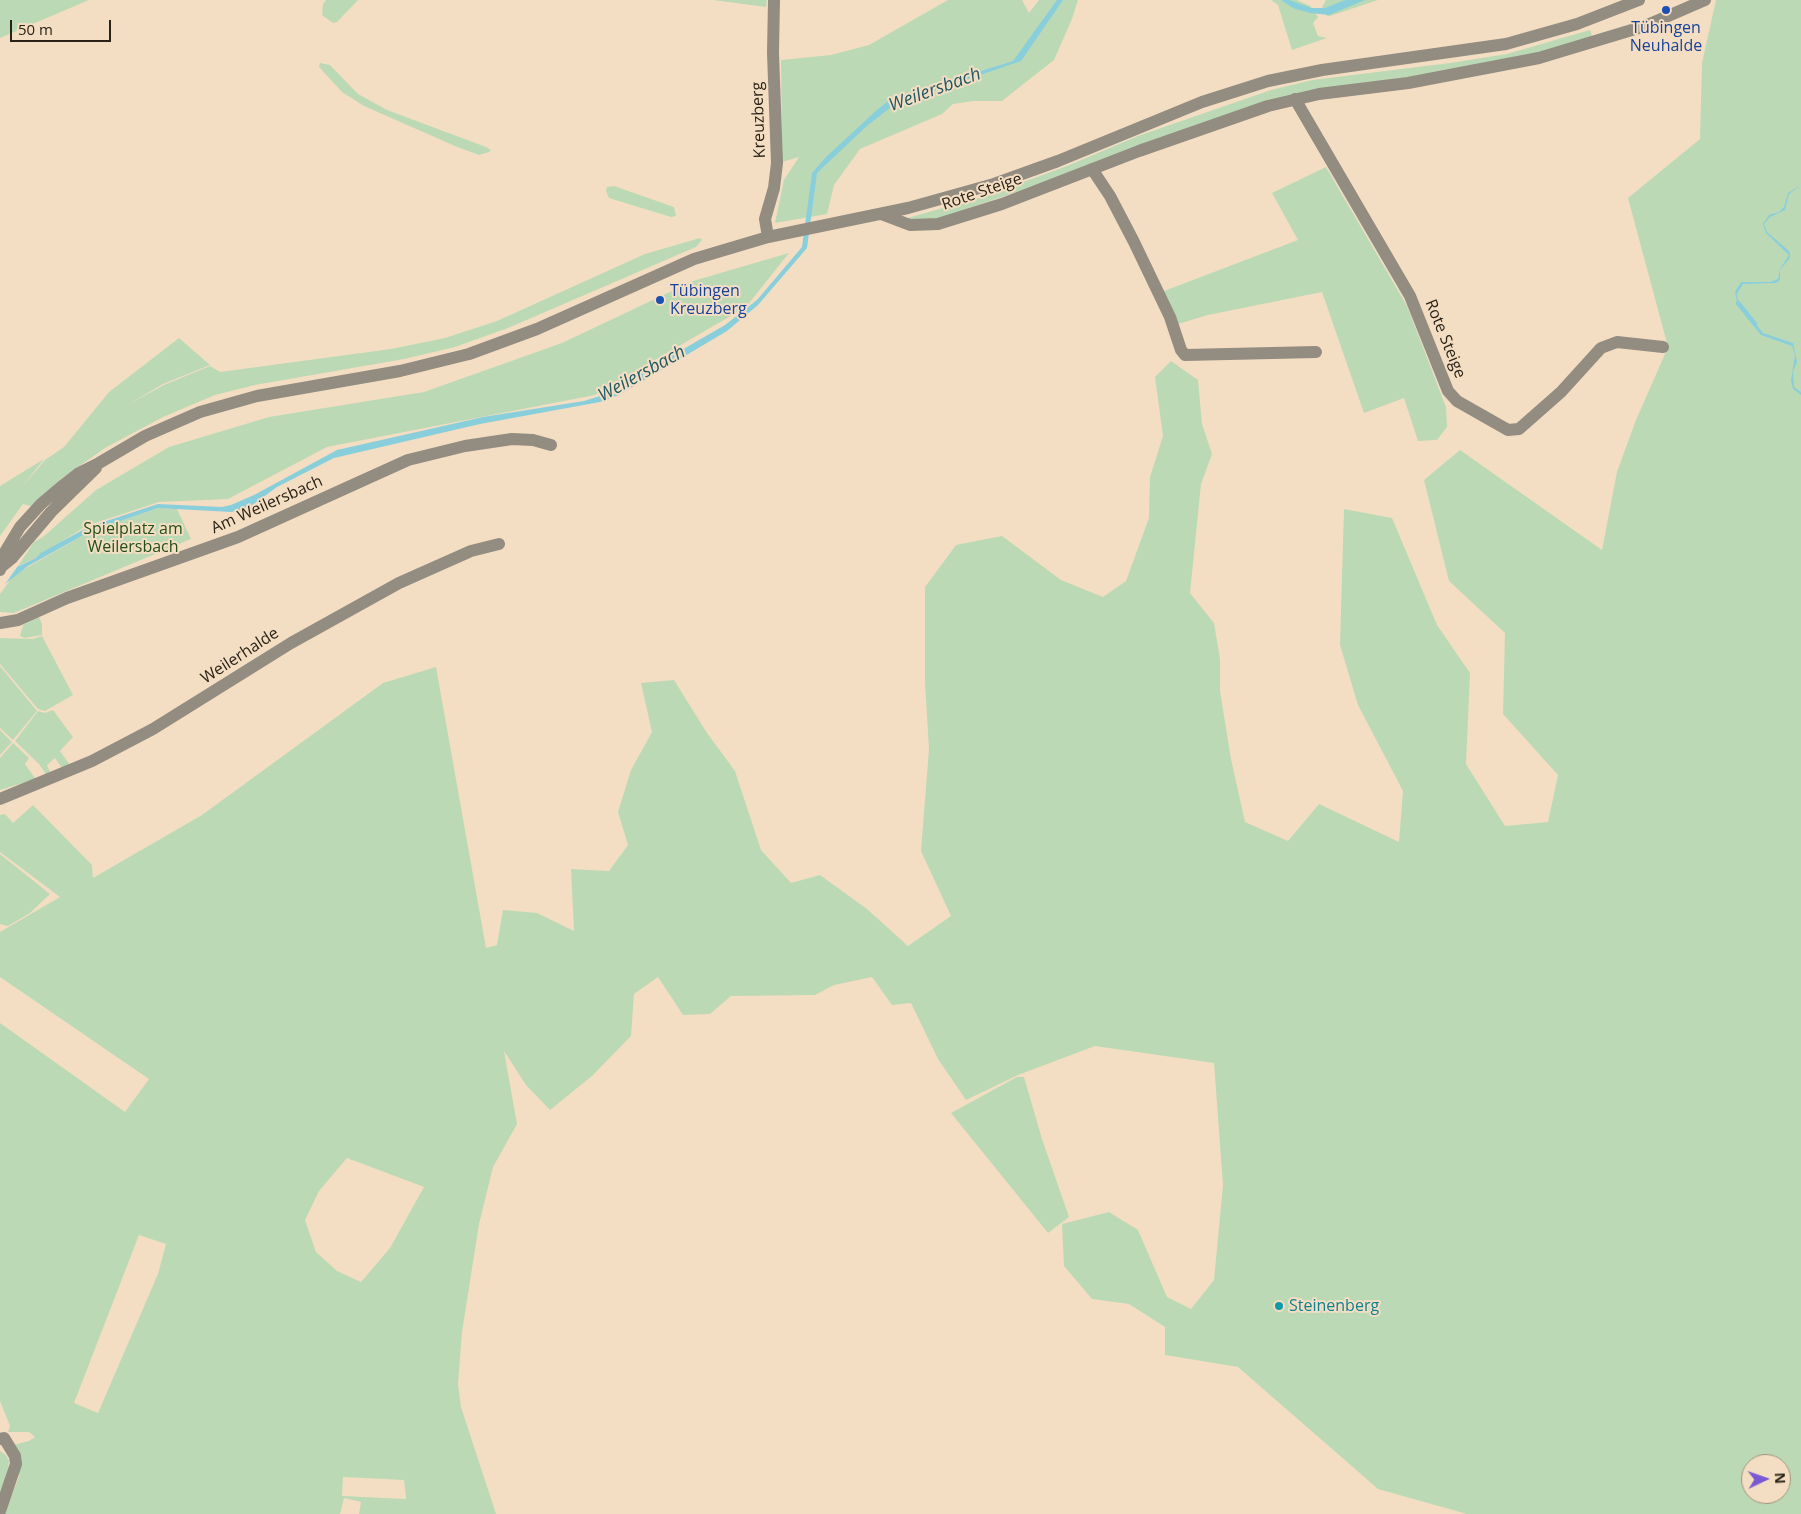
<!DOCTYPE html>
<html>
<head>
<meta charset="utf-8">
<style>
  body { margin:0 }
  #map { position:relative; width:1801px; height:1514px; overflow:hidden; background:#f4dec3; font-family:"Open Sans",sans-serif }
  canvas { display:block }
  .north { position:absolute; left:1741px; top:1454px; width:50px; height:50px; box-sizing:border-box; background:#f4dec3; border:1px solid #a3937e; border-radius:50%; rotate:87deg; font-size:14px; font-weight:700; line-height:20px; text-align:center; color:#2a2217 }
  .north::after { content:''; display:block; margin:auto; width:18px; height:22px; background:#7a5ad4; clip-path:polygon(50% 0,100% 100%,50% 72%,0 100%) }
  .scale { position:absolute; left:10px; top:20px; width:101px; height:22px; box-sizing:border-box; border:2px solid #2a2217; border-top:0; padding-left:6px; font-size:15px; line-height:18px; white-space:nowrap; color:#2a2217; -webkit-text-stroke:4px #f4dec3; paint-order:stroke }
</style>
</head>
<body>
<div id="map">
<canvas width="1801" height="1514"></canvas>
<div class="north">N</div>
<div class="scale">50 m</div>
</div>
<script>
const context = document.querySelector('canvas').getContext('2d');
context.lineJoin = 'round';
function fill(path, color) {
  context.fillStyle = color;
  context.fill(path, 'evenodd');
}
function toPath(rows) {
  const path = new Path2D();
  for (const r of rows) {
    path.moveTo(r[0], r[1]);
    for (let i = 2; i < r.length; i += 2) path.lineTo(r[i], r[i + 1]);
  }
  return path;
}
function strokePath(path, color, width, dash) {
  context.strokeStyle = color;
  context.lineWidth = width;
  context.lineCap = dash ? 'butt' : 'round';
  context.setLineDash(dash || []);
  context.stroke(path);
}
function write(font, color, halo, rows, align = 'center') {
  context.font = font + ' "Open Sans",sans-serif';
  context.lineWidth = 4;
  context.setLineDash([]);
  context.textBaseline = 'middle';
  context.strokeStyle = halo;
  context.fillStyle = color;
  for (const [text, x, y, turn = 0] of rows) {
    context.save();
    context.translate(x, y);
    context.rotate((+turn || 0) * Math.PI / 180);
    context.textAlign = isNaN(turn) ? turn : align;
    if (halo) context.strokeText(text, 0, 0);
    context.fillText(text, 0, 0);
    context.restore();
  }
}
const green = toPath([
  [0,0,89,0,0,38],
  [326,0,358,0,337,22,333,23,322,15,323,4],
  [713,0,767,0,766,7],
  [948,0,1022,0,1029,13,1039,0,1078,0,1072,19,1054,60,1002,101,973,101,953,104,942,114,860,149,834,185,827,214,775,223,784,180,799,157,782,162,781,60,831,55,869,45],
  [1271,0,1297,0,1310,6,1318,17,1313,23,1318,36,1327,38,1292,50,1278,5],
  [1326,0,1378,0,1330,16,1327,16,1322,7],
  [1716,0,1801,0,1801,1514,1467,1514,1378,1489,1238,1367,1165,1355,1165,1327,1129,1304,1092,1299,1064,1266,1062,1224,1109,1212,1138,1230,1167,1297,1191,1309,1214,1280,1223,1185,1214,1063,1095,1046,1018,1075,966,1100,938,1059,911,1003,892,1005,872,977,834,985,815,995,731,996,710,1014,683,1015,658,977,634,994,631,1036,592,1076,550,1110,526,1085,504,1051,517,1124,493,1167,479,1224,462,1332,458,1384,461,1407,496,1514,359,1514,361,1502,344,1498,340,1514,4,1514,19,1477,19,1463,13,1445,29,1441,35,1437,29,1432,8,1432,10,1426,0,1401,0,1023,125,1112,149,1079,0,977,0,932,60,897,0,852,0,815,5,814,13,823,33,805,92,865,93,878,202,815,383,683,436,667,486,948,497,945,503,910,537,913,574,931,571,869,609,871,628,845,618,812,631,770,652,732,641,683,674,680,707,733,735,771,761,850,791,883,820,875,867,909,908,946,951,916,921,851,929,749,925,683,925,587,956,545,1002,536,1061,580,1103,597,1126,581,1149,518,1150,477,1163,436,1155,377,1171,361,1198,380,1202,424,1212,454,1201,484,1190,593,1214,623,1220,659,1220,691,1231,759,1245,822,1288,841,1319,804,1399,842,1403,791,1358,705,1340,645,1344,509,1392,518,1437,625,1470,673,1466,764,1505,826,1548,822,1558,775,1503,714,1505,633,1449,581,1424,480,1460,450,1602,550,1617,472,1636,420,1668,347,1628,198,1700,139,1702,63],
  [347,1158,424,1187,390,1248,361,1282,337,1271,316,1252,305,1220,319,1191],
  [139,1235,166,1244,158,1274,98,1413,74,1403],
  [1751,1464,1781,1464,1781,1494,1751,1494],
  [343,1477,404,1480,406,1499,342,1496],
  [1590,30,1593,39,1502,63,1314,91,934,220,904,219,985,196,1067,166,1138,136,1271,90,1312,80,1450,63,1507,54],
  [320,63,330,65,358,94,387,110,486,147,491,150,489,152,479,155,455,146,364,106,342,92,319,67],
  [1326,167,1407,306,1446,407,1447,427,1437,440,1418,441,1404,398,1364,413,1322,292,1208,315,1178,324,1164,291,1298,240,1272,193],
  [614,186,674,207,676,216,671,217,609,198,606,191,607,187],
  [700,238,702,240,696,247,508,328,455,347,404,359,255,385,215,395,163,417,105,448,61,479,34,507,23,504,0,536,0,486,44,459,22,487,45,460,64,447,109,392,179,338,210,365,163,384,129,404,164,385,210,366,220,372,391,349,445,338,497,321,645,254],
  [789,253,746,307,595,395,327,447,228,499,159,502,86,526,36,558,18,566,34,542,43,537,96,490,169,447,269,417,424,392,562,343,693,281],
  [158,508,177,509,191,539,14,613,0,612,0,594,14,575,89,532],
  [39,617,42,624,42,635,25,638,20,636,23,625],
  [42,636,73,695,45,711,38,709,0,664,0,638,32,639],
  [0,666,37,711,13,740,0,728],
  [53,710,73,737,60,751,70,765,62,768,55,758,47,765,51,774,47,776,39,764,15,741,38,711,45,713],
  [0,730,12,742,0,755],
  [13,743,29,758,25,764,35,778,33,780,0,790,0,758],
  [0,854,50,894,30,913,8,926,0,924],
  [1017,1077,1024,1077,1042,1139,1069,1217,1048,1233,951,1113],
  [0,1451,6,1455,9,1461,7,1476,0,1494]
]);
const water = toPath([
  [1057,0,1063,0,1021,61,895,104,868,125,817,173,807,248,758,305,727,331,619,395,600,402,480,424,334,458,277,487,247,509,231,512,158,508,89,532,28,566,0,588,13,566,19,566,36,558,41,553,88,527,158,504,222,507,231,505,254,495,337,450,483,417,584,401,606,394,615,385,628,381,725,325,757,300,802,247,812,173,826,157,878,109,887,102,901,96,1013,61],
  [1281,0,1289,0,1312,8,1325,8,1345,0,1365,0,1329,15,1310,13,1293,8],
  [1801,185,1789,194,1785,210,1770,217,1764,224,1767,232,1789,251,1790,255,1790,258,1780,270,1780,280,1776,283,1743,284,1737,294,1738,302,1763,333,1793,343,1797,362,1793,372,1794,387,1801,392,1801,395,1793,389,1791,380,1795,355,1792,346,1761,335,1738,306,1735,292,1741,282,1770,282,1778,279,1780,269,1789,255,1766,233,1763,224,1769,215,1779,212,1784,207,1788,193]
]);
const pier = toPath([
  [20,563,3,587,0,588,0,569]
]);
const stream = toPath([
  [1738,303,1755,324]
]);
const minor = toPath([
  [1295,99,1410,296,1448,391,1457,401,1508,430,1519,429,1561,392,1601,348,1617,342,1663,347],
  [1092,169,1110,196,1134,242,1170,317,1181,350,1185,355,1316,352],
  [881,214,910,225,938,224,1002,204,1139,151,1268,106,1319,94,1408,83,1539,58,1645,26,1705,0],
  [768,237,765,219,774,188,777,163,773,53,774,0],
  [1,567,12,558,51,512,96,468],
  [0,570,5,552,20,527,41,504,61,487,79,473,99,463,145,436,200,412,257,396,400,371,469,354,537,329,694,259,768,237,908,208,994,184,1058,161,1202,102,1268,81,1322,70,1506,44,1577,24,1639,0],
  [0,623,18,620,67,598,238,537,408,460,465,446,512,439,533,440,551,445],
  [0,799,92,761,153,729,291,643,399,583,471,551,499,544],
  [0,1439,4,1438,15,1456,16,1464,0,1511]
]);
const markers = [
  [1666,10,5,"#1a4fb4"],
  [660,300,5,"#1a4fb4"],
  [1279,1306,5,"#0f9aa8"]
];
const transitNames = [
  ["Tübingen",1666,28],
  ["Neuhalde",1666,46],
  ["Tübingen",670,291,"left"],
  ["Kreuzberg",670,309,"left"]
];
const streetNames = [
  ["Kreuzberg",759,120,-92],
  ["Rote Steige",982,192,-19],
  ["Rote Steige",1445,339,68],
  ["Am Weilersbach",267,505,-24],
  ["Weilerhalde",240,656,-33]
];
const parkNames = [
  ["Spielplatz am",133,529],
  ["Weilersbach",133,547]
];
const cultureNames = [
  ["Steinenberg",1289,1306]
];
const waterNames = [
  ["Weilersbach",935,90,-20],
  ["Weilersbach",642,374,-29]
];
fill(green, '#bcd9b5');
fill(water, '#89cedb');
fill(pier, '#f4dec3');
strokePath(stream, '#89cedb', 4.5);
strokePath(minor, '#938c80', 12);
for (const [x, y, r, color] of markers) {
  const dot = new Path2D();
  dot.arc(x, y, r, 0, 2 * Math.PI);
  context.fillStyle = color;
  context.fill(dot);
  strokePath(dot, '#f4dec3', 2);
}
write('16px', '#164399', '#f4dec3', transitNames);
write('16px', '#2a2217', '#f4dec3', streetNames);
write('16px', '#215016', '#f4dec3', parkNames);
write('16px', '#0d838f', '#f4dec3', cultureNames, 'left');
write('italic 18px', '#1e5962', '#f4dec3', waterNames);
</script>
</body>
</html>
